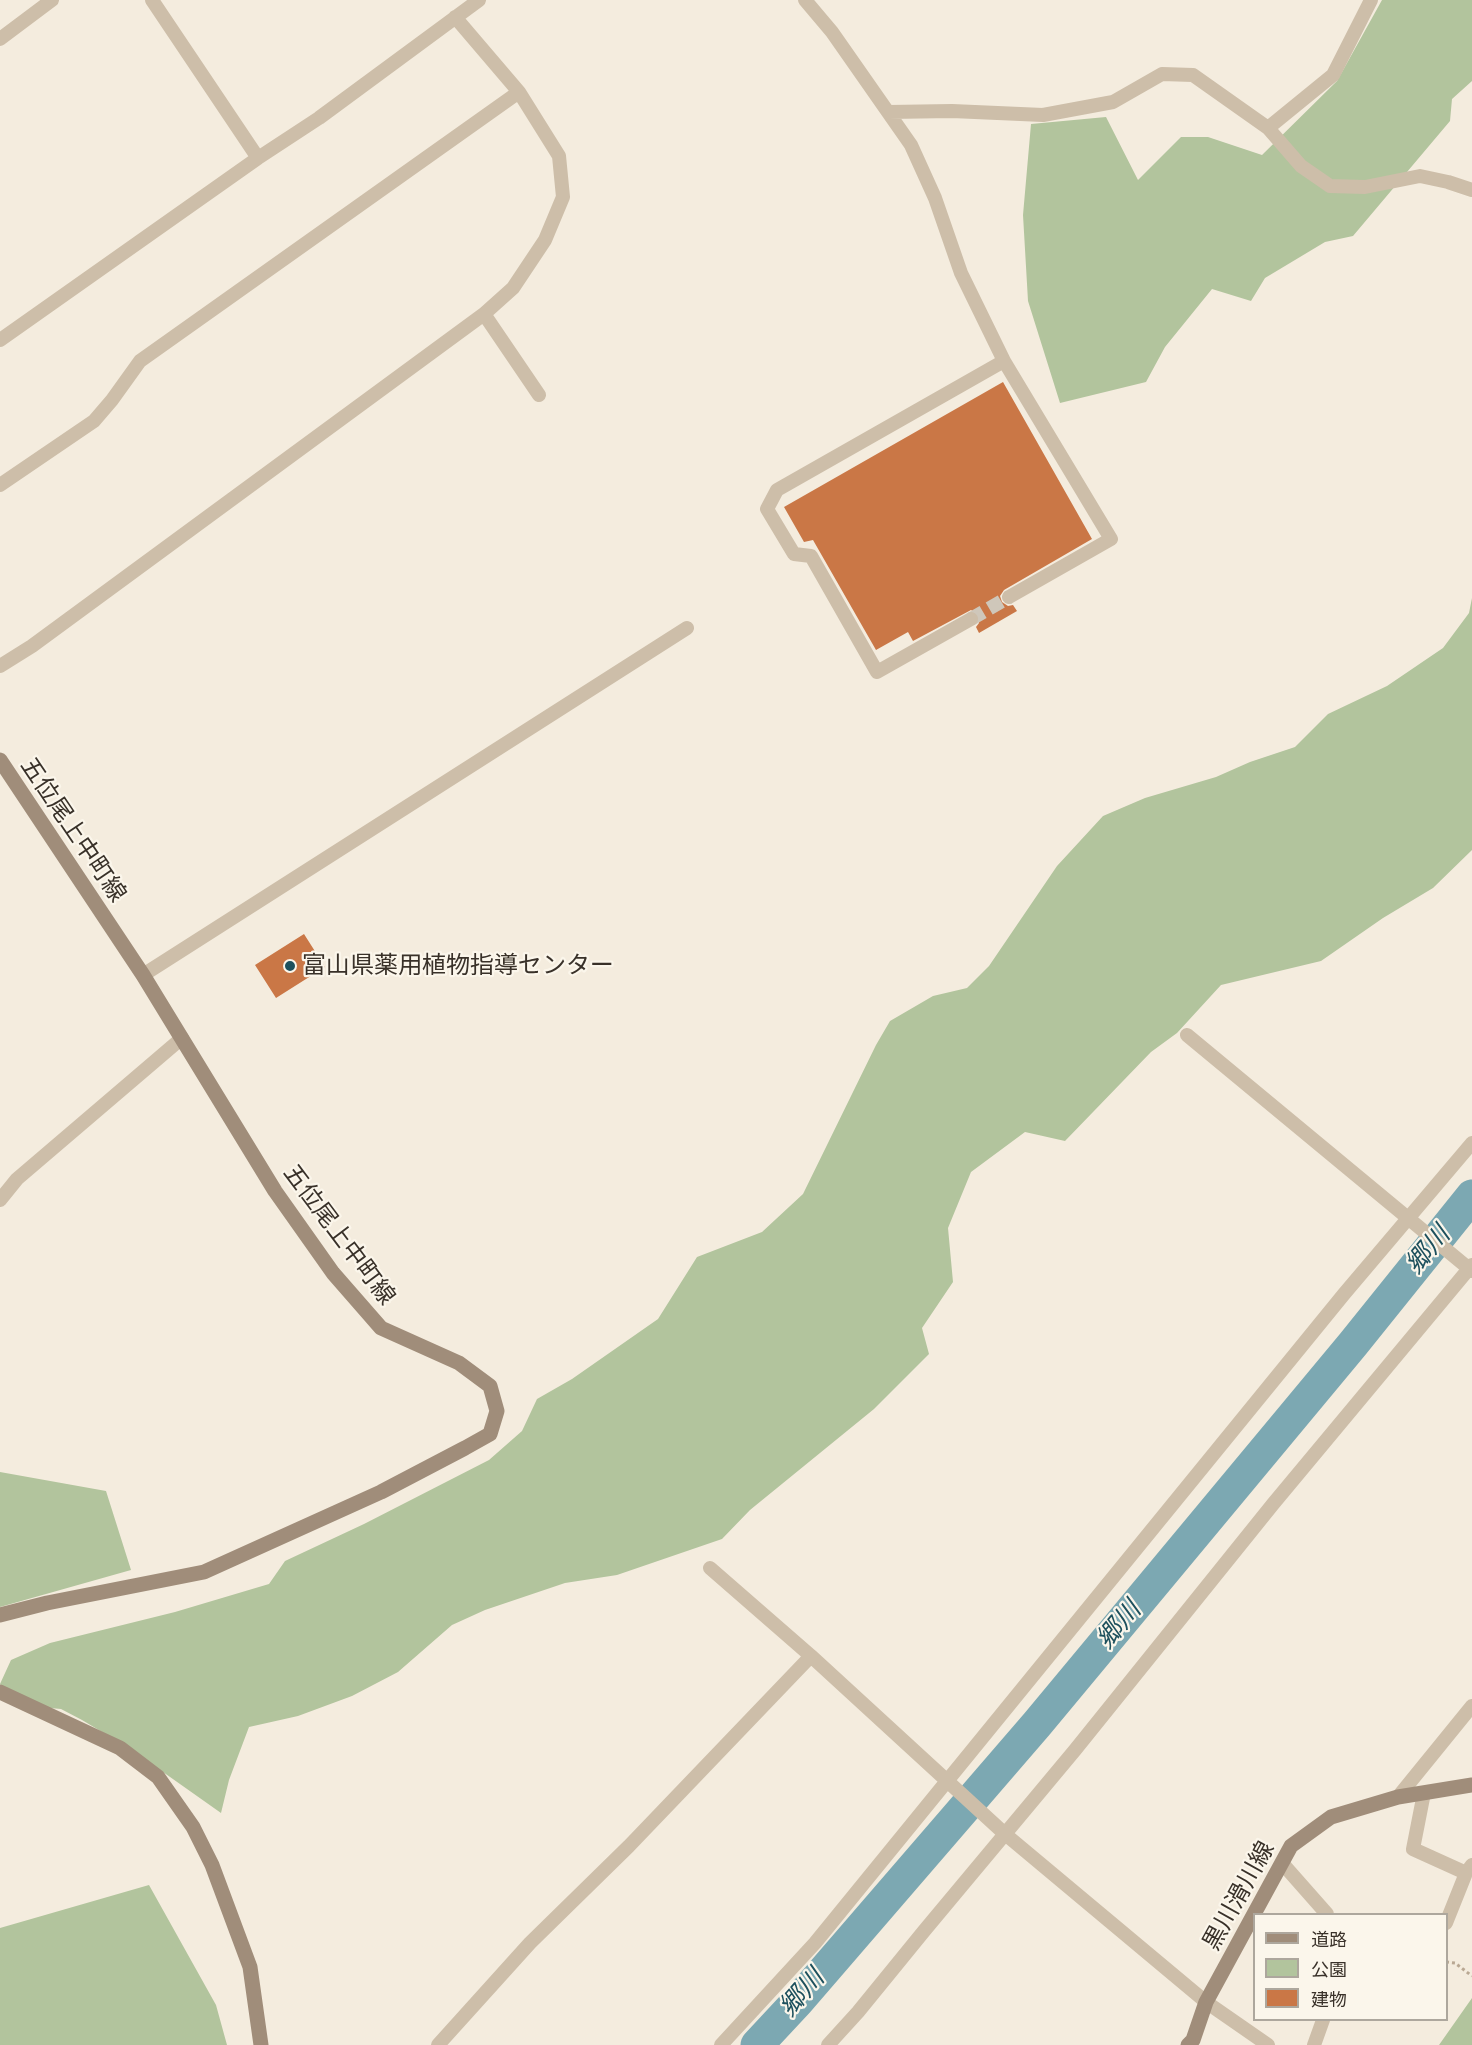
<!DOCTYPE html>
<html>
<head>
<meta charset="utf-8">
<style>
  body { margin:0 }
  #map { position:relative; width:1472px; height:2045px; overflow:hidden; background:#f4ecde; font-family:"Alegreya Sans","Noto Sans JP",sans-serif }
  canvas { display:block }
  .legend { position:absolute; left:1253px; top:1913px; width:195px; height:108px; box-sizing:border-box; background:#fbf6eb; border:2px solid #ada79d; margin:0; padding:8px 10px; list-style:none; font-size:18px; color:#393129 }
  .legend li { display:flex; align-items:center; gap:12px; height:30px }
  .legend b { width:30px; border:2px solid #ada79d }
</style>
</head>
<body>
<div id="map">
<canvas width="1472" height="2045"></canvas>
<ul class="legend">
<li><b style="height:8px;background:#a08d7a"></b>道路</li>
<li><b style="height:16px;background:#b2c49d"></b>公園</li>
<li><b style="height:16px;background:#ca7746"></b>建物</li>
</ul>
</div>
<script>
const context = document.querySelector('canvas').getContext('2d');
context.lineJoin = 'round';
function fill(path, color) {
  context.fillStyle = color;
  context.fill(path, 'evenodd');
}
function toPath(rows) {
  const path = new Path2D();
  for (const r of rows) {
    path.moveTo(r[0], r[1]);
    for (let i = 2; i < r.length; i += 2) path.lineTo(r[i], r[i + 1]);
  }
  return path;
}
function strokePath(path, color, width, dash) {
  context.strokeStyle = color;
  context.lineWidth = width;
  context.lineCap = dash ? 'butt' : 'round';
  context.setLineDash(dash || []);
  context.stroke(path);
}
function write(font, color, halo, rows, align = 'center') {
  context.font = font + ' "Alegreya Sans","Noto Sans JP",sans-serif';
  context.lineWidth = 4.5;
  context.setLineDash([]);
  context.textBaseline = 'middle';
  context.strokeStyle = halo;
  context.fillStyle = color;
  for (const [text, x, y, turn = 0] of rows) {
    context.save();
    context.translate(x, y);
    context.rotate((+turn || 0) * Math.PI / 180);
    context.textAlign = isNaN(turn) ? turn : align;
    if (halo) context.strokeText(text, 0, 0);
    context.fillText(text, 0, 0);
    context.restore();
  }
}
const green = toPath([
  [1382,0,1472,0,1472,81,1452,99,1450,121,1353,236,1325,242,1265,278,1251,301,1212,289,1165,347,1146,382,1060,403,1028,301,1023,215,1031,124,1106,117,1138,180,1181,137,1208,137,1262,155,1337,81],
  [1472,598,1472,850,1433,888,1383,918,1321,961,1221,985,1177,1033,1151,1052,1065,1141,1025,1132,971,1172,948,1228,953,1282,922,1328,929,1354,874,1409,750,1510,722,1539,617,1575,565,1583,485,1610,452,1625,398,1672,352,1696,298,1716,249,1727,229,1780,221,1813,129,1748,82,1720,61,1709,16,1705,0,1684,11,1660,50,1643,175,1612,269,1584,285,1561,364,1524,489,1460,522,1431,537,1399,572,1379,658,1319,697,1257,762,1232,803,1194,876,1045,890,1021,933,996,967,988,989,966,1057,866,1103,816,1145,798,1216,777,1250,762,1295,747,1328,714,1387,686,1443,648,1469,613],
  [0,1472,106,1491,131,1570,0,1607],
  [149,1885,216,2005,227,2045,0,2045,0,1928],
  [1472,1998,1472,2045,1439,2045]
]);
const river = toPath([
  [757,2045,798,2001,1037,1724,1353,1344,1472,1196]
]);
const building = toPath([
  [1003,382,1092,539,1004,590,1000,596,1002,602,1008,606,1013,605,1017,611,979,633,976,627,979,623,979,615,971,610,913,641,908,632,876,650,813,540,804,542,784,507],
  [304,934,325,967,276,998,255,965]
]);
const streetTunnel = toPath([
  [971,619,1009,597]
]);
const path = toPath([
  [1446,1962,1455,1963,1472,1976]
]);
const street = toPath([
  [152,0,258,158],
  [805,0,832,32,911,145,935,198,961,273,1004,361,1111,539,1009,597],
  [0,39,52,0],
  [519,92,559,156,563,197,545,240,513,288,484,314,539,395],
  [889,112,952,111,1043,115,1113,102,1162,74,1193,75,1268,128,1301,166,1330,186,1365,187,1420,176,1448,182,1472,190],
  [1268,128,1333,75,1371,0],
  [0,340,258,158,319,118,479,0],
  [0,485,94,421,112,400,140,361,519,92,455,17],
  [971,619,877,672,811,556,794,554,767,509,777,490,1004,361],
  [0,666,32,646,484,314],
  [143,975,687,628],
  [1187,1035,1472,1271],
  [0,1200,17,1179,182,1038],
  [710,1568,811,1656,1005,1834,1206,2002,1268,2045],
  [1424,1793,1413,1849,1466,1873],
  [1398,1797,1472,1706],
  [1282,1863,1327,1914],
  [1446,1923,1466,1873,1472,1865],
  [438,2045,530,1943,629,1846,811,1656],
  [721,2045,815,1943,1344,1294,1472,1143],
  [828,2045,858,2012,924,1931,1075,1750,1273,1504,1472,1265],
  [1314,2045,1323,2020]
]);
const secondary = toPath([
  [0,760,143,975,275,1191,333,1273,381,1328,459,1363,490,1386,497,1411,490,1434,465,1448,381,1492,204,1572,47,1603,0,1615],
  [0,1692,120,1748,158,1777,193,1827,212,1865,250,1967,261,2045],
  [1188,2045,1193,2040,1206,2002,1291,1846,1331,1817,1398,1797,1472,1785]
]);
const markers = [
  [290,966,6,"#1d505d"]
];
const streetNames = [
  ["五位尾上中町線",73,830,56],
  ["五位尾上中町線",339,1235,53],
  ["黒川滑川線",1239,1896,-61]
];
const poiNames = [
  ["富山県薬用植物指導センター",302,966]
];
const waterNames = [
  ["郷川",1428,1250,-50],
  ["郷川",1119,1625,-50],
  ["郷川",802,1993,-49]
];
fill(green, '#b2c49d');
strokePath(river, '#7ca8b2', 33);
fill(building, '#ca7746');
strokePath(streetTunnel, '#cfc7ba', 14, [14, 7]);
strokePath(path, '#b9a893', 3, [3, 3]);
strokePath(street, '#cdbea9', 14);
strokePath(secondary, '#a08d7a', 15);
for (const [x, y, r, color] of markers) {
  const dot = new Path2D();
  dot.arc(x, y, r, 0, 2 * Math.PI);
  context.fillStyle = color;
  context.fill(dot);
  strokePath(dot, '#fbf6eb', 2);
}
write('24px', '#393129', '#fbf6eb', streetNames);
write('24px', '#393129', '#fbf6eb', poiNames, 'left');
write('italic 26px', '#1d505d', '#fbf6eb', waterNames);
</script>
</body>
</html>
